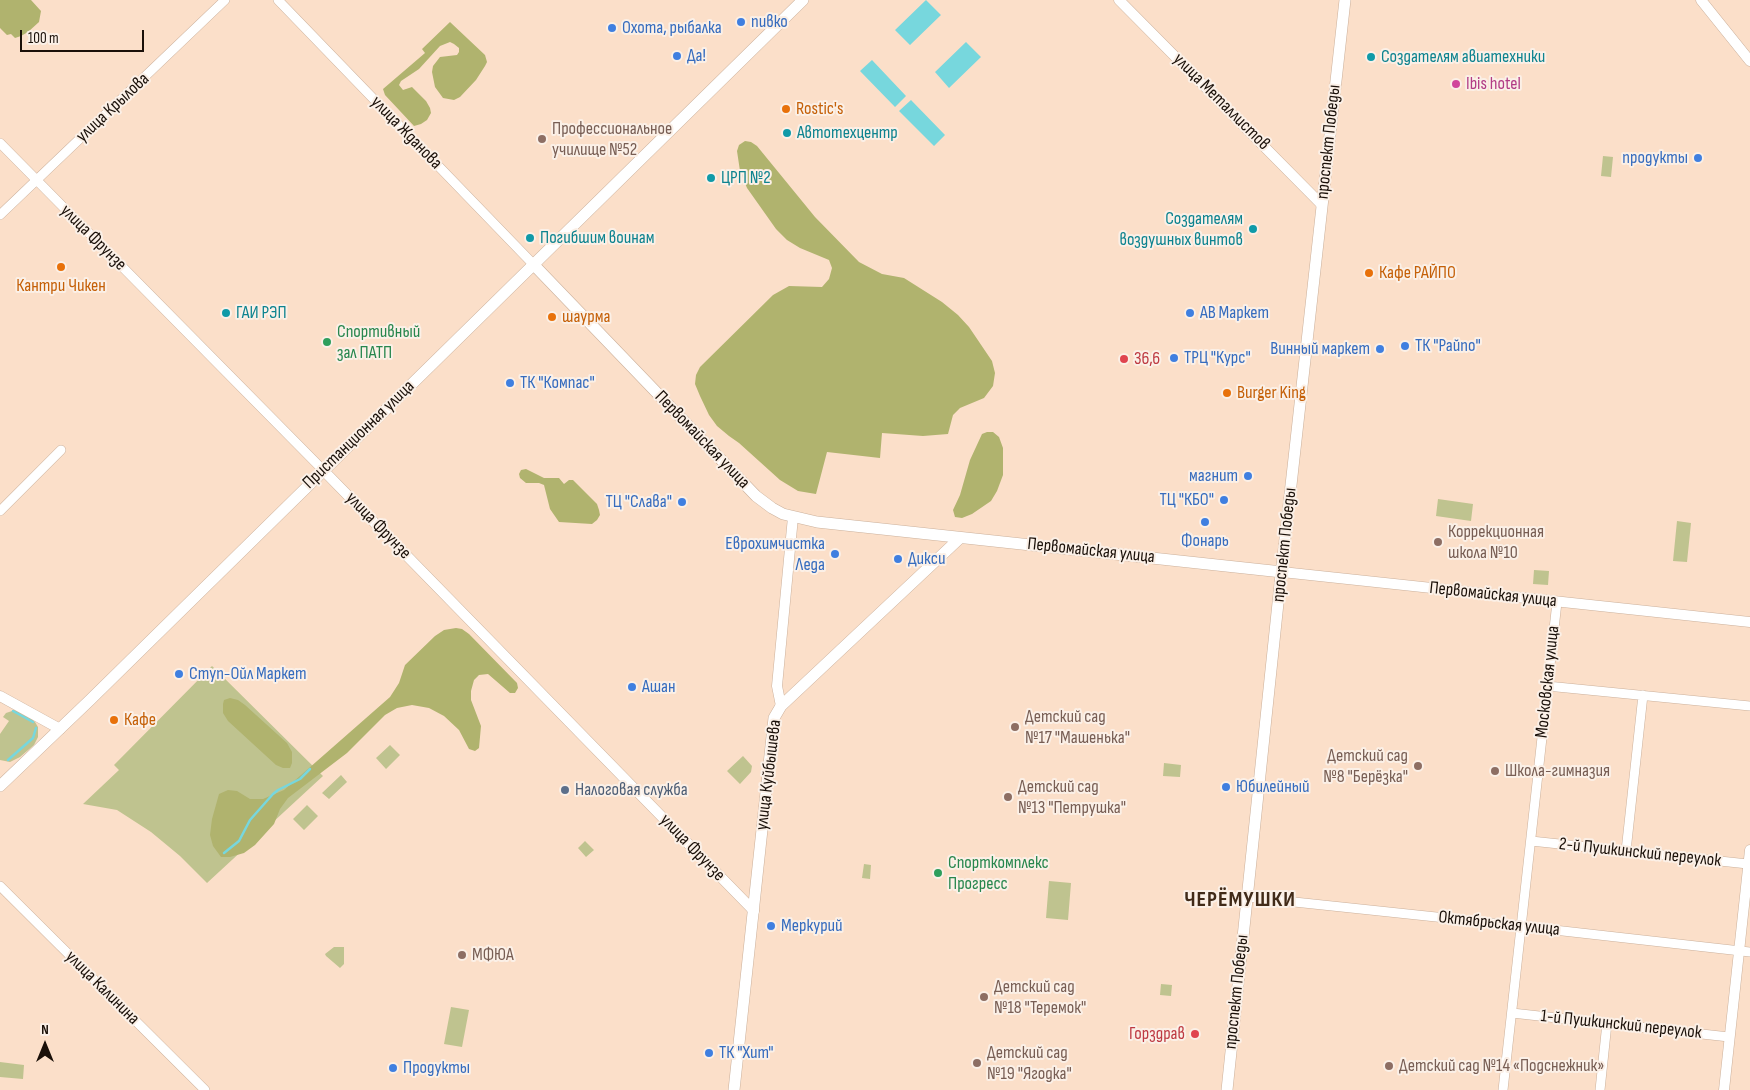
<!DOCTYPE html>
<html>
<head>
<meta charset="utf-8">
<style>
  body { margin:0 }
  #map { position:relative; width:1750px; height:1090px; overflow:hidden; background:#fbdfc9; font-family:"Sofia Sans Condensed",sans-serif }
  canvas { display:block }
  .north { position:absolute; left:20px; top:1020px; width:50px; height:50px; -webkit-text-stroke:4px #fbf0e7; paint-order:stroke; rotate:0deg; font-size:14px; font-weight:700; line-height:20px; text-align:center; color:#1a1009 }
  .north::after { content:''; display:block; margin:auto; width:18px; height:22px; background:#1a1009; clip-path:polygon(50% 0,100% 100%,50% 72%,0 100%) }
  .scale { position:absolute; left:20px; top:30px; width:124px; height:22px; box-sizing:border-box; border:2px solid #1a1009; border-top:0; padding-left:6px; font-size:15px; line-height:18px; white-space:nowrap; color:#1a1009; -webkit-text-stroke:4px #fbf0e7; paint-order:stroke }
</style>
</head>
<body>
<div id="map">
<canvas width="1750" height="1090"></canvas>
<div class="north">N</div>
<div class="scale">100 m</div>
</div>
<script>
const context = document.querySelector('canvas').getContext('2d');
context.lineJoin = 'round';
function fill(path, color) {
  context.fillStyle = color;
  context.fill(path, 'evenodd');
}
function toPath(rows) {
  const path = new Path2D();
  for (const r of rows) {
    path.moveTo(r[0], r[1]);
    for (let i = 2; i < r.length; i += 2) path.lineTo(r[i], r[i + 1]);
  }
  return path;
}
function strokePath(path, color, width, dash) {
  context.strokeStyle = color;
  context.lineWidth = width;
  context.lineCap = dash ? 'butt' : 'round';
  context.setLineDash(dash || []);
  context.stroke(path);
}
function write(font, color, halo, rows, align = 'center') {
  context.font = font + ' "Sofia Sans Condensed",sans-serif';
  context.lineWidth = 4;
  context.setLineDash([]);
  context.textBaseline = 'middle';
  context.strokeStyle = halo;
  context.fillStyle = color;
  for (const [text, x, y, turn = 0] of rows) {
    context.save();
    context.translate(x, y);
    context.rotate((+turn || 0) * Math.PI / 180);
    context.textAlign = isNaN(turn) ? turn : align;
    if (halo) context.strokeText(text, 0, 0);
    context.fillText(text, 0, 0);
    context.restore();
  }
}
const green = toPath([
  [1603,156,1613,157,1611,177,1601,176],
  [1438,499,1473,504,1471,521,1436,516],
  [1677,521,1691,523,1687,562,1673,561],
  [1534,570,1549,571,1548,585,1533,584],
  [212,666,323,776,207,883,180,856,151,832,117,810,83,804,119,770,114,765],
  [15,710,32,719,35,722,38,727,38,737,34,745,20,757,10,762,0,760,0,734,9,721,3,717,6,713],
  [390,745,400,755,386,769,376,758],
  [743,756,752,766,751,772,740,784,727,771],
  [1164,763,1181,765,1180,777,1163,776],
  [341,775,347,782,329,799,322,793],
  [307,805,318,816,304,830,293,819],
  [585,841,594,850,586,857,578,848],
  [864,864,871,865,870,879,862,878],
  [1049,881,1071,883,1068,920,1046,918],
  [334,947,344,947,344,964,340,968,326,956,325,954],
  [1161,984,1172,985,1171,996,1160,995],
  [451,1007,469,1010,462,1047,444,1044],
  [0,1062,24,1065,23,1079,0,1077]
]);
const forest = toPath([
  [0,0,31,0,41,11,39,22,28,32,21,36,15,38,11,34,7,35,0,28],
  [450,22,485,55,487,62,485,66,476,80,460,97,454,100,443,98,435,87,432,72,433,66,440,57,457,55,459,52,459,48,454,44,450,42,440,46,419,69,401,81,399,85,403,90,412,87,426,101,430,108,431,113,427,120,421,124,414,126,385,95,383,89,425,53,422,49],
  [745,141,751,142,757,146,815,217,859,262,882,274,904,278,942,302,958,315,969,327,992,361,995,373,993,386,984,398,960,408,953,415,948,434,923,436,882,433,880,458,827,452,816,494,798,491,780,480,739,443,729,436,717,426,709,415,700,396,695,384,696,375,700,367,773,295,789,286,822,287,829,279,832,268,829,260,800,248,787,240,776,229,747,188,740,171,737,151,739,145],
  [987,432,993,432,999,437,1003,448,1003,475,997,491,991,501,972,514,962,518,955,517,953,510,960,495,970,460,982,434],
  [526,469,544,478,559,478,564,484,569,480,573,480,597,504,599,510,600,515,597,520,592,524,559,522,550,509,544,485,539,483,526,483,520,478,519,474,521,470],
  [456,628,462,629,469,634,517,683,518,688,515,693,510,693,488,674,479,675,474,680,471,691,471,700,481,726,479,748,475,751,469,749,459,730,444,716,429,708,412,705,397,708,385,715,347,753,288,798,280,809,274,824,255,845,244,853,230,857,221,857,213,846,210,835,212,819,219,794,228,790,237,791,250,799,263,799,284,790,390,697,399,683,405,665,435,636,444,630],
  [230,698,238,700,245,705,287,743,292,752,292,763,290,768,283,768,276,765,228,721,223,713,223,704,224,700]
]);
const water = toPath([
  [926,0,941,15,910,45,895,30],
  [966,42,981,57,949,88,935,72],
  [872,60,906,96,895,107,860,71],
  [911,100,945,135,934,146,899,111]
]);
const stream = toPath([
  [13,711,33,722],
  [8,760,33,738,36,728],
  [224,853,239,841,250,820,273,794,278,790,300,779,310,769]
]);
const minor = toPath([
  [278,0,534,265],
  [0,143,323,470],
  [0,215,225,0],
  [0,511,61,450],
  [1547,686,1750,706],
  [1531,841,1748,864],
  [1626,851,1643,695],
  [0,886,205,1090],
  [1247,897,1474,921,1750,952],
  [1512,1013,1729,1037],
  [1503,1090,1557,602],
  [1600,1090,1607,1023]
]);
const tertiary = toPath([
  [1119,0,1322,205],
  [1701,0,1750,61],
  [323,470,754,911],
  [1282,572,1750,622],
  [0,696,60,729],
  [781,706,777,686,793,517],
  [1724,1090,1750,850]
]);
const secondary = toPath([
  [534,265,756,496,772,508,783,514,817,522,1282,572],
  [0,786,90,700,803,0],
  [734,1090,774,718,781,706,960,538],
  [1227,1090,1280,584,1345,0]
]);
const markers = [
  [741,22,5,"#3f7fe0"],
  [612,28,5,"#3f7fe0"],
  [677,56,5,"#3f7fe0"],
  [1371,57,5,"#0f9aa8"],
  [1456,84,5,"#d1479c"],
  [786,109,5,"#e8710a"],
  [787,133,5,"#0f9aa8"],
  [542,139,5,"#8d6e63"],
  [1698,158,5,"#3f7fe0"],
  [711,178,5,"#0f9aa8"],
  [1253,229,5,"#0f9aa8"],
  [530,238,5,"#0f9aa8"],
  [61,267,5,"#e8710a"],
  [1369,273,5,"#e8710a"],
  [226,313,5,"#0f9aa8"],
  [1190,313,5,"#3f7fe0"],
  [552,317,5,"#e8710a"],
  [327,342,5,"#2e9e5b"],
  [1405,346,5,"#3f7fe0"],
  [1380,349,5,"#3f7fe0"],
  [1174,358,5,"#3f7fe0"],
  [1124,359,5,"#e0444e"],
  [510,383,5,"#3f7fe0"],
  [1227,393,5,"#e8710a"],
  [1248,476,5,"#3f7fe0"],
  [1224,500,5,"#3f7fe0"],
  [682,502,5,"#3f7fe0"],
  [1205,522,5,"#3f7fe0"],
  [1438,542,5,"#8d6e63"],
  [835,554,5,"#3f7fe0"],
  [898,559,5,"#3f7fe0"],
  [179,674,5,"#3f7fe0"],
  [632,687,5,"#3f7fe0"],
  [114,720,5,"#e8710a"],
  [1015,727,5,"#8d6e63"],
  [1418,766,5,"#8d6e63"],
  [1495,771,5,"#8d6e63"],
  [1226,787,5,"#3f7fe0"],
  [565,790,5,"#5c6f8a"],
  [1008,797,5,"#8d6e63"],
  [938,873,5,"#2e9e5b"],
  [771,926,5,"#3f7fe0"],
  [462,955,5,"#8d6e63"],
  [984,997,5,"#8d6e63"],
  [1195,1034,5,"#e0444e"],
  [709,1053,5,"#3f7fe0"],
  [977,1063,5,"#8d6e63"],
  [1389,1066,5,"#8d6e63"],
  [393,1068,5,"#3f7fe0"]
];
const shopNames = [
  ["пивко",751,22],
  ["Охота, рыбалка",622,28],
  ["Да!",687,56],
  ["продукты",1688,158,"right"],
  ["АВ Маркет",1200,313],
  ["ТК \"Райпо\"",1415,346],
  ["Винный маркет",1370,349,"right"],
  ["ТРЦ \"Курс\"",1184,358],
  ["ТК \"Компас\"",520,383],
  ["магнит",1238,476,"right"],
  ["ТЦ \"КБО\"",1214,500,"right"],
  ["ТЦ \"Слава\"",672,502,"right"],
  ["Фонарь",1205,541,"center"],
  ["Еврохимчистка",825,544,"right"],
  ["Леда",825,565,"right"],
  ["Дикси",908,559],
  ["Ступ-Ойл Маркет",189,674],
  ["Ашан",642,687],
  ["Юбилейный",1236,787],
  ["Меркурий",781,926],
  ["ТК \"Хит\"",719,1053],
  ["Продукты",403,1068]
];
const cultureNames = [
  ["Создателям авиатехники",1381,57],
  ["Автотехцентр",797,133],
  ["ЦРП №2",721,178],
  ["Создателям",1243,219,"right"],
  ["воздушных винтов",1243,240,"right"],
  ["Погибшим воинам",540,238],
  ["ГАИ РЭП",236,313]
];
const hotelNames = [
  ["Ibis hotel",1466,84]
];
const streetNames = [
  ["улица Металлистов",1221,102,45],
  ["улица Крылова",113,108,-43],
  ["улица Жданова",406,133,46],
  ["проспект Победы",1329,142,-84],
  ["улица Фрунзе",93,238,45],
  ["Пристанционная улица",359,435,-44],
  ["Первомайская улица",702,440,46],
  ["улица Фрунзе",378,526,46],
  ["проспект Победы",1285,545,-84],
  ["Первомайская улица",1091,551,6],
  ["Первомайская улица",1493,595,6],
  ["Московская улица",1548,682,-84],
  ["улица Куйбышева",769,775,-83],
  ["улица Фрунзе",692,848,46],
  ["2-й Пушкинский переулок",1640,853,6],
  ["Октябрьская улица",1499,924,6],
  ["улица Калинина",102,988,45],
  ["проспект Победы",1237,992,-84],
  ["1-й Пушкинский переулок",1621,1025,6]
];
const foodNames = [
  ["Rostic's",796,109],
  ["Кафе РАЙПО",1379,273],
  ["Кантри Чикен",61,286,"center"],
  ["шаурма",562,317],
  ["Burger King",1237,393],
  ["Кафе",124,720]
];
const educationNames = [
  ["Профессиональное",552,129],
  ["училище №52",552,150],
  ["Коррекционная",1448,532],
  ["школа №10",1448,553],
  ["Детский сад",1025,717],
  ["№17 \"Машенька\"",1025,738],
  ["Детский сад",1408,756,"right"],
  ["№8 \"Берёзка\"",1408,777,"right"],
  ["Школа-гимназия",1505,771],
  ["Детский сад",1018,787],
  ["№13 \"Петрушка\"",1018,808],
  ["МФЮА",472,955],
  ["Детский сад",994,987],
  ["№18 \"Теремок\"",994,1008],
  ["Детский сад",987,1053],
  ["№19 \"Ягодка\"",987,1074],
  ["Детский сад №14 «Подснежник»",1399,1066]
];
const leisureNames = [
  ["Спортивный",337,332],
  ["зал ПАТП",337,353],
  ["Спорткомплекс",948,863],
  ["Прогресс",948,884]
];
const healthNames = [
  ["36,6",1134,359],
  ["Горздрав",1185,1034,"right"]
];
const serviceNames = [
  ["Налоговая служба",575,790]
];
const districtNames = [
  ["ЧЕРЁМУШКИ",1240,900]
];
fill(green, '#bfc38f');
fill(forest, '#b0b36e');
fill(water, '#77d7dd');
strokePath(stream, '#77d7dd', 2.5);
strokePath(minor, '#cbb09b', 10);
strokePath(tertiary, '#cbb09b', 11);
strokePath(secondary, '#cbb09b', 12);
strokePath(minor, '#fff', 9);
strokePath(tertiary, '#fff', 10);
strokePath(secondary, '#fff', 11);
for (const [x, y, r, color] of markers) {
  const dot = new Path2D();
  dot.arc(x, y, r, 0, 2 * Math.PI);
  context.fillStyle = color;
  context.fill(dot);
  strokePath(dot, '#fbf0e7', 2);
}
write('18px', '#366cbe', '#fbf0e7', shopNames, 'left');
write('18px', '#0d838f', '#fbf0e7', cultureNames, 'left');
write('18px', '#b23c85', '#fbf0e7', hotelNames, 'left');
write('18px', '#1a1009', '#fbf0e7', streetNames);
write('18px', '#c56008', '#fbf0e7', foodNames, 'left');
write('18px', '#785e54', '#fbf0e7', educationNames, 'left');
write('18px', '#27864d', '#fbf0e7', leisureNames, 'left');
write('18px', '#be3a42', '#fbf0e7', healthNames, 'left');
write('18px', '#4e5e75', '#fbf0e7', serviceNames, 'left');
context.letterSpacing = '1px';
write('bold 22px', '#412b19', '#fbf0e7', districtNames);
context.letterSpacing = '0px';
</script>
</body>
</html>
